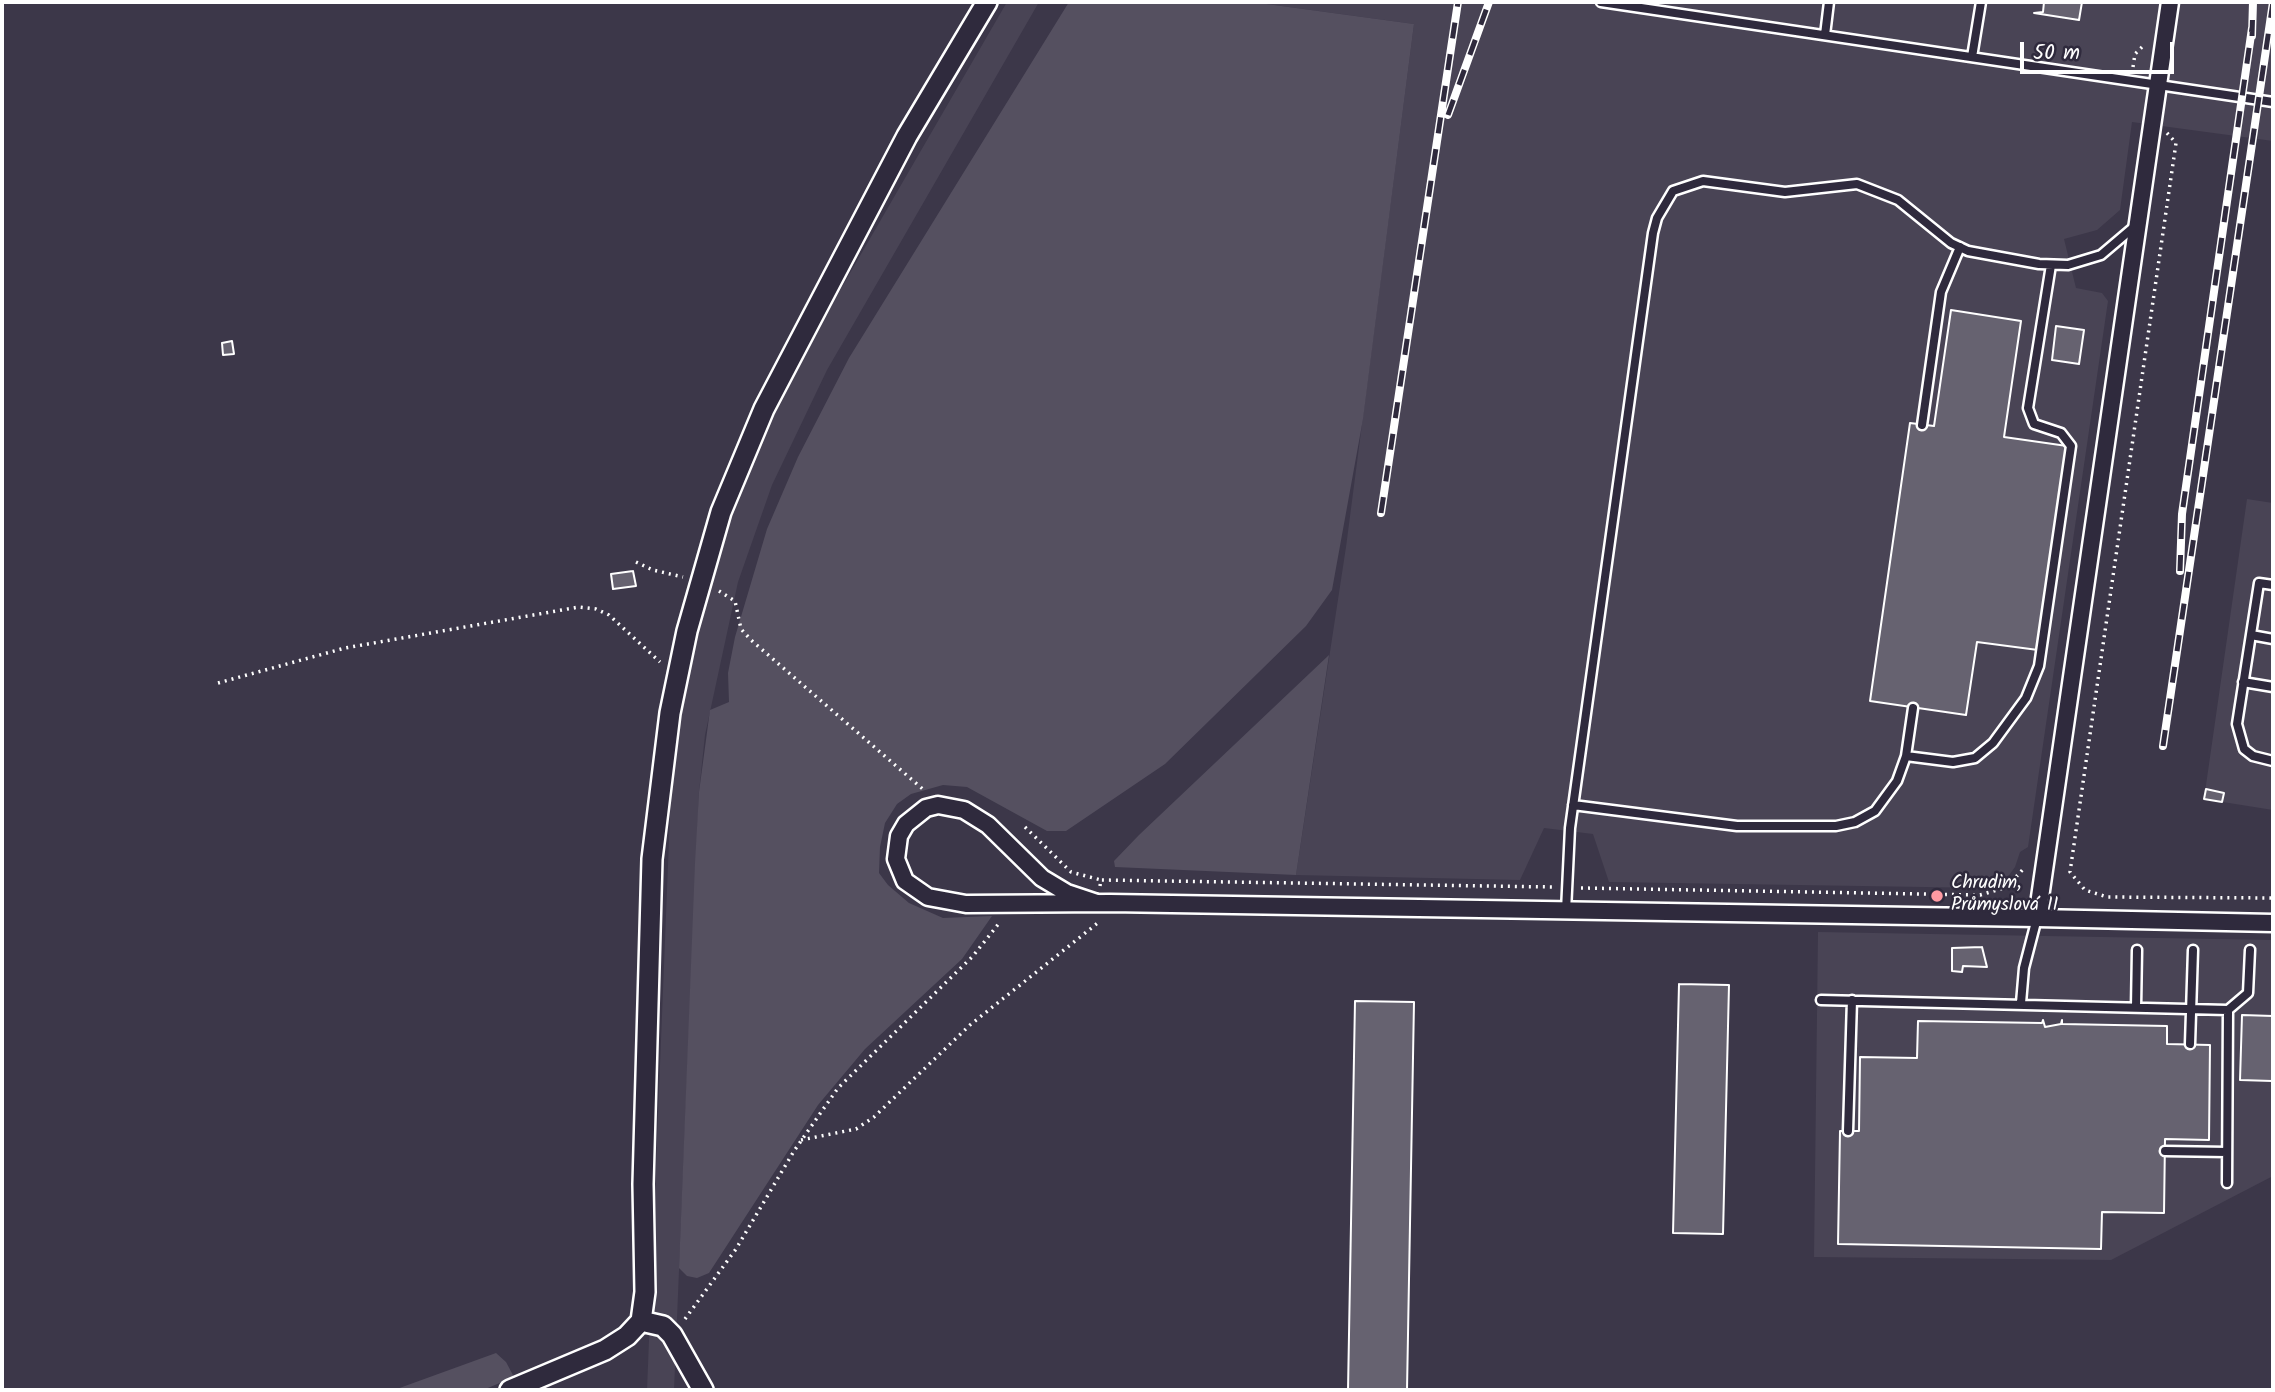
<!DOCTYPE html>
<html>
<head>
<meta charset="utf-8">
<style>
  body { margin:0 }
  #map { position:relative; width:2275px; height:1392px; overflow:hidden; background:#3c3749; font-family:Kalam,sans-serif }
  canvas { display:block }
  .frame { position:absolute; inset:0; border:4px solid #fff; pointer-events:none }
  .scale { position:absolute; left:2020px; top:42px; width:154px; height:32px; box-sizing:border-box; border:4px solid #fff; border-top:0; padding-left:9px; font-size:21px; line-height:24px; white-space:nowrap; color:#fff; -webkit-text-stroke:5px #2f2a3d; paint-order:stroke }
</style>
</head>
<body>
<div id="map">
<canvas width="2275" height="1392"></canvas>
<div class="frame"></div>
<div class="scale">50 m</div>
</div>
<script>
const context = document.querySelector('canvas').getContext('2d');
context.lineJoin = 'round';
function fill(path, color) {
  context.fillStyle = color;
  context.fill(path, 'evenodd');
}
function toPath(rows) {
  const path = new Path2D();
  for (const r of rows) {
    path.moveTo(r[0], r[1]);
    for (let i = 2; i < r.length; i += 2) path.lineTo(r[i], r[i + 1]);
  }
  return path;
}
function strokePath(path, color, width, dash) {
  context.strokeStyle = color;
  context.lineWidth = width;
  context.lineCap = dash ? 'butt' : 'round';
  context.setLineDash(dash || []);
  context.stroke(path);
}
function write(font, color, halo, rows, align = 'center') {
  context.font = font + ' Kalam,sans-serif';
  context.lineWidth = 5;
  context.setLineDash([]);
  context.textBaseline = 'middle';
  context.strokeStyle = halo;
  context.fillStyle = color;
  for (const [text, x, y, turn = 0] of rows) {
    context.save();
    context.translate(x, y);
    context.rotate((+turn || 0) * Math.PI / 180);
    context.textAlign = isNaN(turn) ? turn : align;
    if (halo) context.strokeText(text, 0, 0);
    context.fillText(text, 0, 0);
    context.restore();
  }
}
const built = toPath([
  [1007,2,1039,2,827,370,772,485,738,582,705,735,699,792,674,1390,647,1390,671,790,678,731,699,622,727,528,770,420,835,299],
  [1252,2,2273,2,2273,141,2132,122,2120,210,2097,230,2064,239,2076,288,2102,293,2108,301,2028,847,2020,852,2015,867,2007,878,1987,888,1609,882,1593,834,1544,828,1520,880,1296,875,1346,547,1414,24],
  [2247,499,2273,503,2273,810,2204,799],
  [1818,932,2273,940,2273,1176,2111,1260,1814,1257]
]);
const green = toPath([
  [1069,2,1252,2,1414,24,1363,419,1332,590,1306,626,1165,764,1066,831,1047,831,967,787,943,785,911,794,897,804,885,823,880,847,879,873,888,885,909,903,943,918,992,916,962,959,865,1049,818,1105,709,1273,697,1278,687,1276,679,1268,695,863,699,792,710,710,729,702,728,673,735,637,767,529,798,457,849,358],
  [1329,655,1296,875,1115,867,1114,861,1139,835],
  [496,1353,506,1362,514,1377,483,1390,394,1390]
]);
const building = toPath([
  [2044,2,2082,2,2079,20,2034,13,2043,12,2044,2],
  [1951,310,2021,321,2004,437,2067,446,2038,650,1977,642,1966,715,1870,701,1910,423,1934,426,1951,310],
  [2056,326,2084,330,2079,364,2052,360,2056,326],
  [232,341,234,354,223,355,222,343,232,341],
  [633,571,636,586,613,589,611,574,633,571],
  [2206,789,2224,793,2222,802,2204,799,2206,789],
  [1982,947,1987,967,1963,966,1962,972,1952,971,1952,948,1982,947],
  [1679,984,1729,985,1723,1234,1673,1233,1679,984],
  [1355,1001,1414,1002,1407,1390,1348,1390,1355,1001],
  [2242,1015,2273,1016,2272,1081,2240,1080,2242,1015],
  [2043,1020,2045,1027,2061,1024,2062,1020,2062,1024,2167,1026,2167,1044,2210,1045,2209,1140,2165,1139,2164,1213,2102,1212,2101,1249,1838,1244,1840,1131,1859,1131,1860,1057,1917,1058,1918,1021,2042,1023,2043,1020]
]);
const path = toPath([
  [2133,67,2135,54,2145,44],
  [2167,133,2176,143,2070,872,2085,890,2107,897,2273,898],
  [636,562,653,570,683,577],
  [719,591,735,601,741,629,751,640,925,791],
  [218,683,345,648,579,607,596,609,609,615,660,662],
  [1025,827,1071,872,1101,880],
  [1100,886,1101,880,1553,887],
  [1581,888,1980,895,2007,887,2025,867],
  [801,1140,856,1129,874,1117,970,1025,1099,922],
  [685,1319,736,1249,794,1151,838,1088,973,956,1000,922]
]);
const service = toPath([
  [1601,2,2273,102],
  [1825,35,1829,2],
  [1972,57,1981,2],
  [1922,425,1941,292,1960,247],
  [2273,585,2259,583,2237,724,2244,749,2253,756,2273,761],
  [2251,635,2273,639],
  [2243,682,2273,687],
  [1906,756,1953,762,1975,758,1993,743,2026,698,2039,666,2071,446,2061,433,2034,424,2028,408,2051,265],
  [1573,805,1737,826,1836,826,1855,822,1875,811,1897,781,1906,756,1913,708],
  [1566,911,1570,828,1653,233,1657,218,1673,191,1703,181,1785,192,1857,184,1898,200,1951,243,1968,251,2039,264,2068,265,2101,255,2134,227],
  [1821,1000,2228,1010,2227,1183],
  [2021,1003,2024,968,2037,918],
  [2136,1007,2137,950],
  [2228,1010,2248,993,2250,950],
  [2190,1044,2193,950],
  [1848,1131,1852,1000],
  [2165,1151,2227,1152]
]);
const minor = toPath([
  [1097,903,1067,893,1042,878,988,825,964,810,938,805,926,808,906,824,899,836,896,859,905,881,928,897,966,904,1110,903,2037,918,2170,2],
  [2037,918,2273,923]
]);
const tertiary = toPath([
  [641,1321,663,1326,672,1335,703,1390],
  [510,1390,605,1350,627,1336,641,1321,645,1292,643,1184,652,859,670,713,687,631,721,512,764,409,907,136,987,2]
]);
const rail = toPath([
  [2252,36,2253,2],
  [1448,115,1489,2],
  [1381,513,1458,2],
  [2180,571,2182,514,2252,28],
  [2163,746,2273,2]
]);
const markers = [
  [1937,896,7,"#ff9aa2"]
];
const poiNames = [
  ["Chrudim,",1951,885],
  ["Průmyslová II",1951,907]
];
fill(built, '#494455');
fill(green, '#555060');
fill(building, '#666270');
strokePath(building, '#fff', 2);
strokePath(service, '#fff', 13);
strokePath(minor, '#fff', 21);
strokePath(tertiary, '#fff', 24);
strokePath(path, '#fff', 3.5, [2, 5]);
strokePath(service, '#2f2a3d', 8);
strokePath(minor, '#2f2a3d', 16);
strokePath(tertiary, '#2f2a3d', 19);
strokePath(rail, '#fff', 8);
strokePath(rail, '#2f2a3d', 5, [16]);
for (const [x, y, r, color] of markers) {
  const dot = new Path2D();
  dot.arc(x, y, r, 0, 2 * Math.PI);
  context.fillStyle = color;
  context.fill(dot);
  strokePath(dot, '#2f2a3d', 2.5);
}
write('19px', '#fff', '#2f2a3d', poiNames, 'left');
</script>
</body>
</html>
